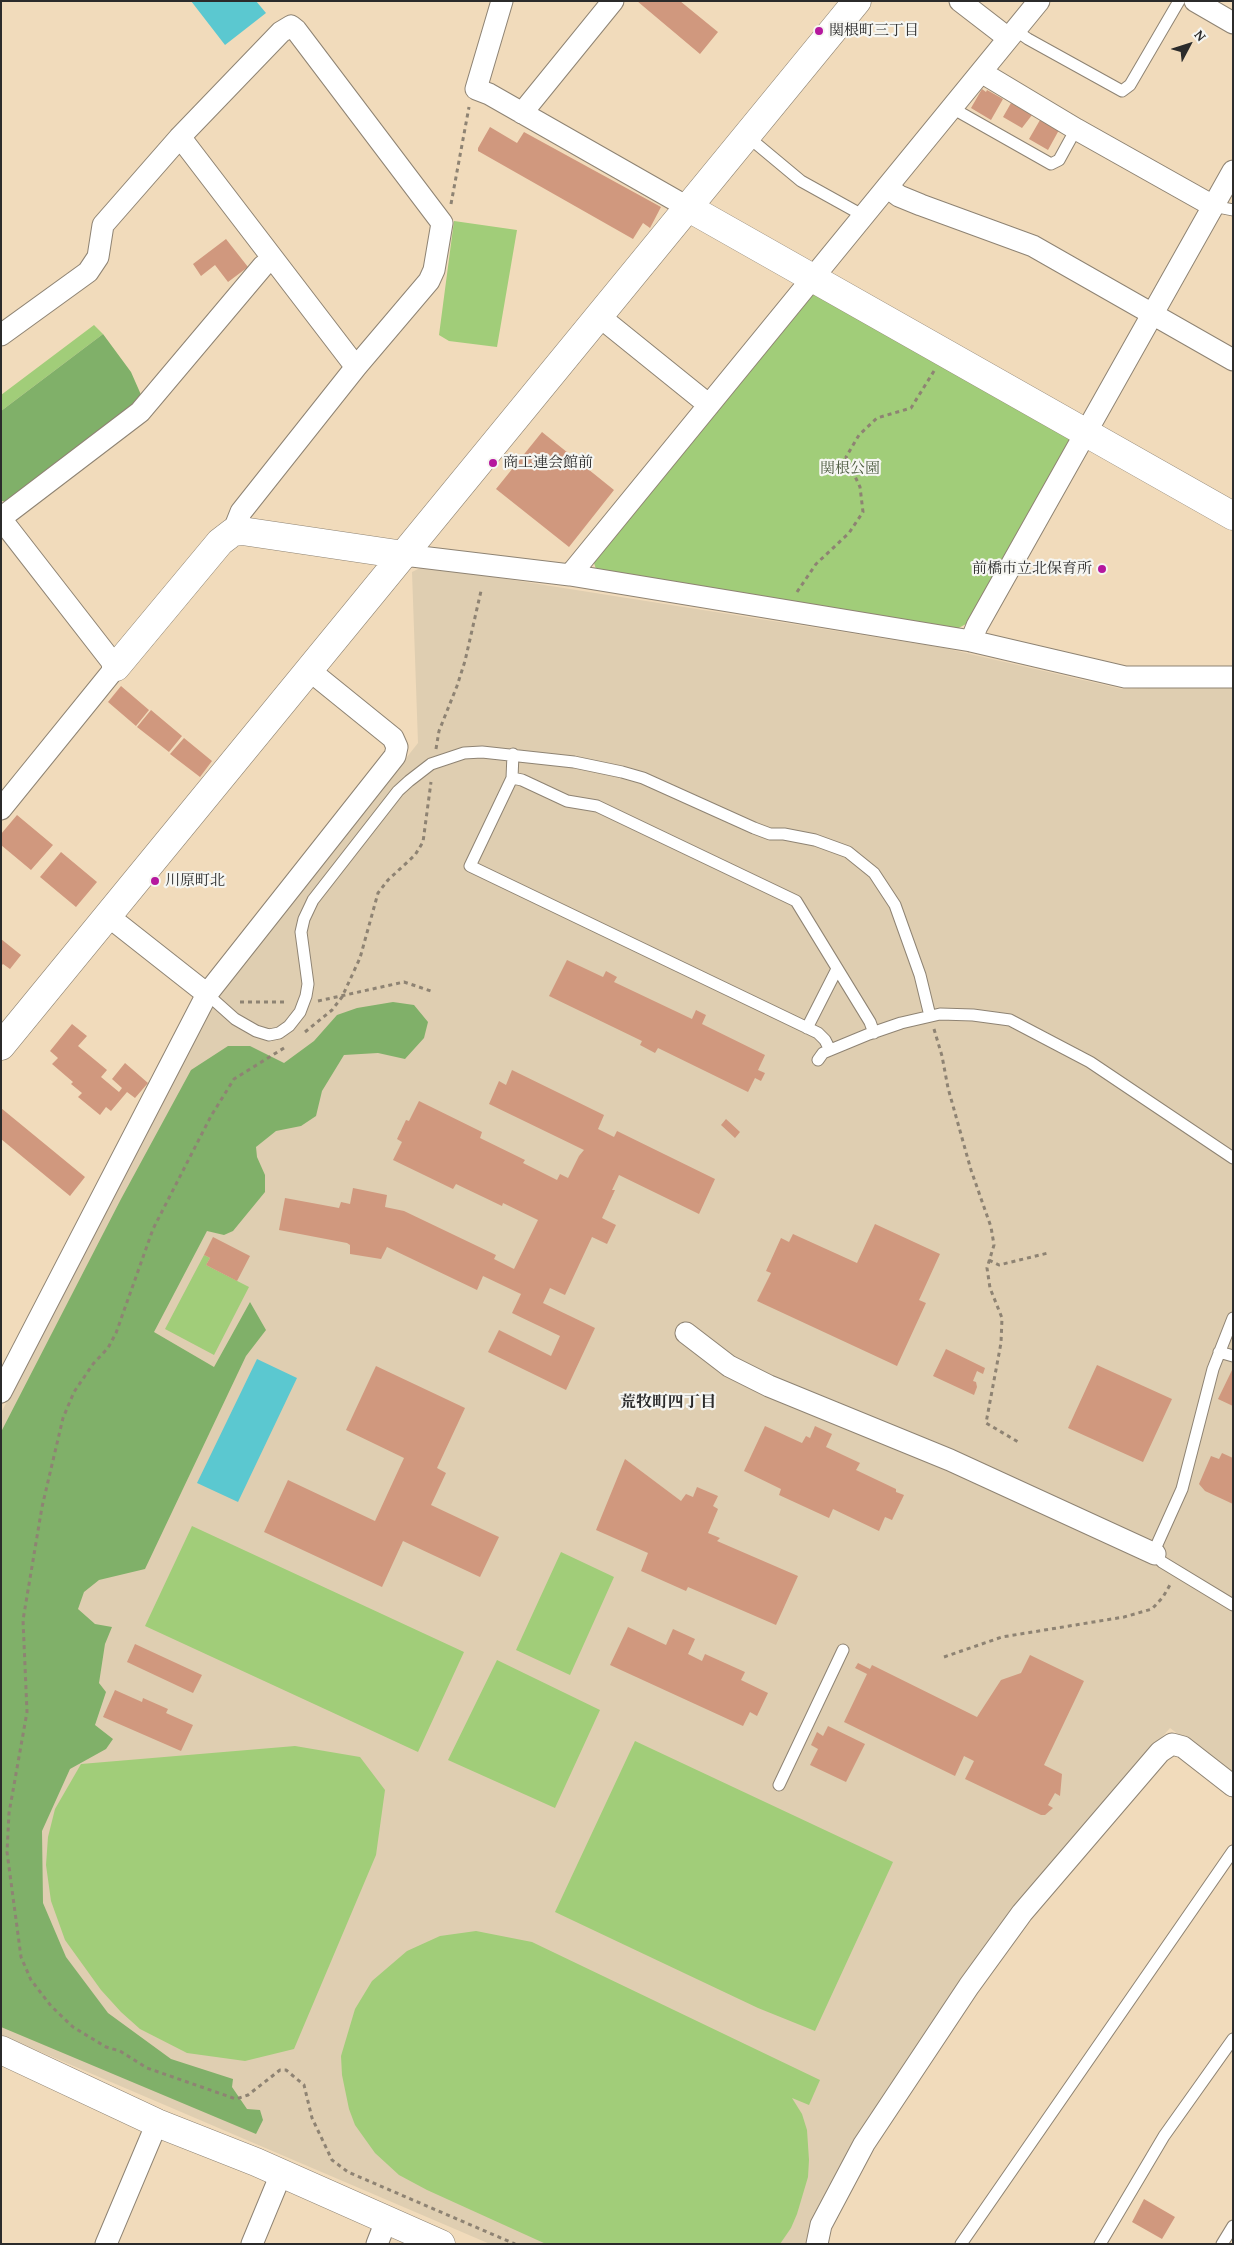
<!DOCTYPE html>
<html>
<head>
<meta charset="utf-8">
<style>
  body { margin:0 }
  #map { position:relative; width:1234px; height:2245px; overflow:hidden; background:#f1dbbb; font-family:"Gentium Book Plus",serif }
  canvas { display:block }
  .frame { position:absolute; inset:0; border:2px solid #2b2b2b; pointer-events:none }
  .north { position:absolute; left:1164px; top:20px; width:50px; height:50px; -webkit-text-stroke:4px #f6f6f2; paint-order:stroke; rotate:50deg; font-size:14px; font-weight:700; line-height:20px; text-align:center; color:#2b2b2b }
  .north::after { content:''; display:block; margin:auto; width:18px; height:22px; background:#2b2b2b; clip-path:polygon(50% 0,100% 100%,50% 72%,0 100%) }
</style>
</head>
<body>
<div id="map">
<canvas width="1234" height="2245"></canvas>
<div class="frame"></div>
<div class="north">N</div>
</div>
<script>
const context = document.querySelector('canvas').getContext('2d');
context.lineJoin = 'round';
function fill(path, color) {
  context.fillStyle = color;
  context.fill(path, 'evenodd');
}
function toPath(rows) {
  const path = new Path2D();
  for (const r of rows) {
    path.moveTo(r[0], r[1]);
    for (let i = 2; i < r.length; i += 2) path.lineTo(r[i], r[i + 1]);
  }
  return path;
}
function strokePath(path, color, width, dash) {
  context.strokeStyle = color;
  context.lineWidth = width;
  context.lineCap = dash ? 'butt' : 'round';
  context.setLineDash(dash || []);
  context.stroke(path);
}
function write(font, color, halo, rows, align = 'center') {
  context.font = font + ' "Gentium Book Plus","Noto Serif JP",serif';
  context.lineWidth = 4.5;
  context.setLineDash([]);
  context.textBaseline = 'middle';
  context.strokeStyle = halo;
  context.fillStyle = color;
  for (const [text, x, y, turn = 0] of rows) {
    context.save();
    context.translate(x, y);
    context.rotate((+turn || 0) * Math.PI / 180);
    context.textAlign = isNaN(turn) ? turn : align;
    if (halo) context.strokeText(text, 0, 0);
    context.fillText(text, 0, 0);
    context.restore();
  }
}
const built = toPath([
  [424,566,944,648,1122,689,1233,685,1233,1776,1170,1728,1054,1861,810,2244,490,2244,1,2035,1,1413,214,1001,418,743,412,572]
]);
const green = toPath([
  [454,221,517,230,497,347,449,341,439,335],
  [819,290,1071,432,1073,444,966,624,955,630,597,572,593,560,810,292],
  [94,325,103,334,1,411,1,395],
  [204,1255,210,1258,206,1265,249,1287,214,1355,165,1329],
  [192,1526,464,1652,418,1752,145,1626],
  [561,1552,614,1577,570,1675,516,1650],
  [497,1660,600,1710,555,1808,448,1760],
  [635,1741,893,1862,815,2031,758,2008,555,1912],
  [295,1746,360,1757,385,1790,376,1855,294,2049,245,2061,187,2053,140,2029,121,2012,101,1990,65,1940,51,1901,46,1865,48,1837,55,1809,81,1764],
  [476,1931,532,1942,820,2080,809,2105,792,2098,802,2114,807,2130,809,2160,808,2177,797,2214,791,2228,780,2244,546,2244,427,2190,399,2175,375,2153,355,2125,349,2109,342,2075,341,2056,355,2009,372,1981,407,1951,440,1936]
]);
const forest = toPath([
  [103,334,131,372,142,397,121,416,8,502,1,501,1,411],
  [393,1002,414,1005,428,1022,424,1038,405,1059,378,1053,344,1055,322,1091,316,1116,301,1126,276,1131,256,1147,257,1157,265,1175,265,1192,233,1231,224,1235,207,1231,154,1332,214,1367,250,1302,266,1330,246,1356,145,1569,99,1580,84,1592,78,1609,95,1624,112,1627,105,1644,99,1683,106,1692,95,1725,113,1739,106,1749,70,1769,42,1831,43,1903,66,1957,108,2013,171,2059,233,2079,232,2087,247,2109,260,2110,263,2120,256,2134,1,2027,1,1432,121,1199,191,1070,228,1046,250,1046,284,1063,314,1041,337,1015,357,1008]
]);
const water = toPath([
  [191,1,256,1,266,13,225,45],
  [257,1359,297,1378,238,1502,197,1483]
]);
const building = toPath([
  [637,1,680,1,718,32,700,54],
  [982,89,986,92,987,90,1003,99,991,120,971,108],
  [1011,103,1032,115,1022,128,1003,117],
  [1040,120,1059,130,1048,150,1029,139],
  [490,127,517,143,524,132,661,207,650,228,643,223,633,239,478,151,478,148],
  [226,239,248,267,228,282,215,265,201,276,193,264],
  [542,432,614,490,569,547,496,489],
  [121,686,149,710,136,726,108,702],
  [151,710,182,736,169,752,137,727],
  [184,738,212,761,200,777,170,754],
  [17,815,53,845,31,870,1,845,1,834],
  [61,852,97,882,76,907,40,877],
  [1,939,21,955,10,969,3,964,1,966],
  [567,960,603,977,606,971,617,977,614,982,692,1019,696,1010,706,1015,702,1024,765,1055,758,1070,765,1073,761,1081,755,1078,748,1092,658,1048,655,1053,640,1045,642,1041,549,996],
  [72,1024,87,1036,78,1046,107,1070,101,1077,119,1092,122,1088,112,1079,125,1063,148,1083,135,1098,127,1092,111,1111,106,1107,100,1115,78,1097,82,1093,71,1084,73,1082,52,1064,58,1058,50,1051],
  [512,1070,604,1115,598,1129,614,1137,617,1131,715,1179,699,1214,619,1175,612,1190,615,1190,602,1218,616,1225,607,1244,592,1237,565,1295,550,1288,543,1303,595,1328,566,1390,488,1352,499,1330,551,1356,560,1336,512,1313,521,1294,483,1276,477,1290,387,1247,381,1259,350,1254,350,1245,347,1243,279,1230,285,1198,339,1208,341,1202,350,1204,353,1188,387,1195,385,1207,404,1211,496,1255,494,1259,514,1269,538,1220,503,1203,502,1206,456,1184,453,1189,393,1160,402,1142,397,1139,406,1120,409,1121,419,1101,482,1132,480,1138,525,1160,523,1163,557,1180,560,1174,568,1178,579,1156,584,1150,489,1104,499,1081,506,1085],
  [1,1108,85,1177,70,1196,1,1139],
  [726,1119,740,1132,735,1138,721,1125],
  [875,1224,940,1254,919,1300,926,1303,897,1366,757,1301,771,1273,766,1271,781,1238,789,1242,793,1234,857,1263],
  [213,1237,250,1256,237,1281,206,1265,210,1258,204,1255],
  [946,1349,985,1368,983,1374,977,1371,973,1381,976,1382,977,1387,974,1395,933,1376],
  [1097,1365,1172,1399,1143,1462,1068,1428],
  [376,1366,465,1408,437,1468,446,1473,431,1505,499,1537,480,1577,403,1541,382,1587,264,1532,288,1480,375,1521,404,1458,346,1430],
  [1233,1368,1233,1406,1218,1399],
  [765,1426,802,1443,806,1436,810,1438,815,1426,832,1434,826,1447,860,1463,856,1470,896,1489,896,1492,904,1495,892,1520,885,1517,879,1531,833,1509,829,1518,779,1495,781,1489,744,1471],
  [1222,1453,1233,1458,1233,1504,1205,1491,1199,1484,1211,1456,1219,1459],
  [625,1459,681,1501,686,1494,693,1497,697,1487,718,1496,713,1506,718,1509,708,1533,720,1538,717,1541,798,1576,776,1625,688,1587,686,1591,641,1571,648,1553,596,1530],
  [628,1627,666,1645,673,1629,695,1639,688,1654,702,1661,705,1654,745,1672,741,1680,768,1693,757,1716,750,1712,743,1726,610,1665],
  [135,1644,202,1675,193,1693,127,1662],
  [1030,1655,1084,1681,1044,1765,1062,1774,1060,1796,1055,1793,1048,1805,1053,1808,1045,1815,1041,1815,965,1779,974,1761,964,1756,955,1776,844,1722,867,1674,855,1668,858,1663,870,1669,872,1665,977,1717,1001,1680,1021,1673],
  [115,1690,142,1702,143,1698,168,1709,166,1713,193,1725,181,1751,103,1717],
  [828,1726,865,1744,846,1782,810,1765,818,1749,811,1745,817,1732,823,1736],
  [1144,2199,1175,2217,1162,2239,1132,2222]
]);
const path = toPath([
  [451,204,469,107],
  [797,592,816,564,849,533,863,512,860,487,846,457,859,435,877,418,911,408,934,371],
  [436,749,439,731,457,686,465,661,481,591],
  [318,1001,404,982,431,991],
  [240,1002,288,1002],
  [934,1029,942,1056,948,1088,971,1170,991,1227,994,1245,987,1268,990,1288,1002,1318,1001,1343,986,1423,1020,1443],
  [305,1032,332,1010,342,997,360,958,378,893,388,880,415,855,423,842,431,782],
  [284,1048,234,1079,211,1116,153,1229,116,1333,108,1348,93,1364,74,1392,63,1418,42,1507,23,1620,27,1712,9,1813,7,1852,21,1957,31,1980,51,2006,73,2027,106,2047,120,2051,147,2068,236,2099,248,2095,280,2070,286,2070,304,2085,312,2118,332,2160,348,2172,515,2244],
  [989,1260,999,1265,1048,1253],
  [944,1657,1002,1637,1124,1617,1152,1609,1163,1597,1171,1583]
]);
const lane = toPath([
  [1015,30,1028,39,1122,91,1130,85,1179,1],
  [952,108,1051,164,1059,160,1076,129],
  [747,136,801,181,864,216],
  [1213,206,1233,210],
  [513,754,512,778,470,866,818,1033,825,1040,830,1050],
  [512,778,522,780,567,801,597,806,796,901,870,1022,874,1033],
  [207,994,235,1019,256,1031,269,1035,279,1033,289,1026,300,1012,306,996,308,984,301,932,304,919,313,900,398,791,409,781,431,764,464,753,482,752,574,762,622,772,643,778,754,828,770,834,784,834,815,840,848,852,874,873,895,905,920,975,930,1016],
  [807,1028,837,969],
  [818,1060,823,1053,869,1034,901,1023,940,1014,973,1015,1010,1020,1090,1062,1233,1158],
  [1233,1318,1213,1369,1182,1489,1155,1549,1155,1554,1162,1562,1233,1605],
  [1219,1352,1233,1356],
  [779,1785,843,1650],
  [961,2244,1233,1851],
  [1100,2244,1164,2136,1233,2039],
  [1222,2244,1233,2226]
]);
const street = toPath([
  [502,1,476,89,489,94,689,208],
  [960,1,1008,38],
  [1195,1,1233,23],
  [981,72,1076,129,1213,206],
  [522,113,613,1],
  [180,137,356,367],
  [887,187,899,196,921,205,1033,246,1233,360],
  [600,317,709,405],
  [1,335,88,272,98,257,103,225,180,137,281,32,291,26,296,30,442,223,434,270,429,281,356,367,241,512,233,532],
  [1,518,140,412,263,266,272,259],
  [1,519,116,667,1,809],
  [404,555,570,575,971,641,1125,677,1233,677],
  [570,575,1039,1],
  [971,641,977,626,1233,171],
  [108,916,207,994],
  [686,1333,729,1366,769,1386,950,1460,1155,1554],
  [1,1392,207,994,395,756,397,747,393,738,309,670],
  [106,2244,157,2123],
  [252,2244,281,2174],
  [377,2244,386,2221],
  [817,2244,821,2225,864,2144,969,1986,1022,1913,1160,1752,1172,1744,1183,1747,1233,1786]
]);
const secondary = toPath([
  [689,208,1233,516],
  [116,667,220,542,233,532,242,531,404,555],
  [1,1046,857,1],
  [1,2050,157,2123,256,2162,441,2244]
]);
const markers = [
  [819,31,5,"#b5179e"],
  [493,463,5,"#b5179e"],
  [1102,569,5,"#b5179e"],
  [155,881,5,"#b5179e"]
];
const poiNames = [
  ["関根町三丁目",829,31],
  ["商工連会館前",503,463],
  ["前橋市立北保育所",1092,569,"right"],
  ["川原町北",165,881]
];
const parkNames = [
  ["関根公園",850,469]
];
const neighbourhoodNames = [
  ["荒牧町四丁目",668,1403]
];
fill(built, '#dfceb1');
fill(green, '#a1cd79');
fill(forest, '#80b069');
fill(water, '#5bc8d0');
fill(building, '#d0987e');
strokePath(lane, '#8e8373', 13);
strokePath(street, '#8e8373', 23);
strokePath(secondary, '#8e8373', 29);
strokePath(path, '#8e8373', 3, [4, 4]);
strokePath(lane, '#fff', 11);
strokePath(street, '#fff', 21);
strokePath(secondary, '#fff', 28);
for (const [x, y, r, color] of markers) {
  const dot = new Path2D();
  dot.arc(x, y, r, 0, 2 * Math.PI);
  context.fillStyle = color;
  context.fill(dot);
  strokePath(dot, '#f6f6f2', 2);
}
write('15px', '#2b2b2b', '#f6f6f2', poiNames, 'left');
write('15px', '#4e5c42', '#f6f6f2', parkNames);
write('bold 16px', '#2b2b2b', '#f6f6f2', neighbourhoodNames);
</script>
</body>
</html>
